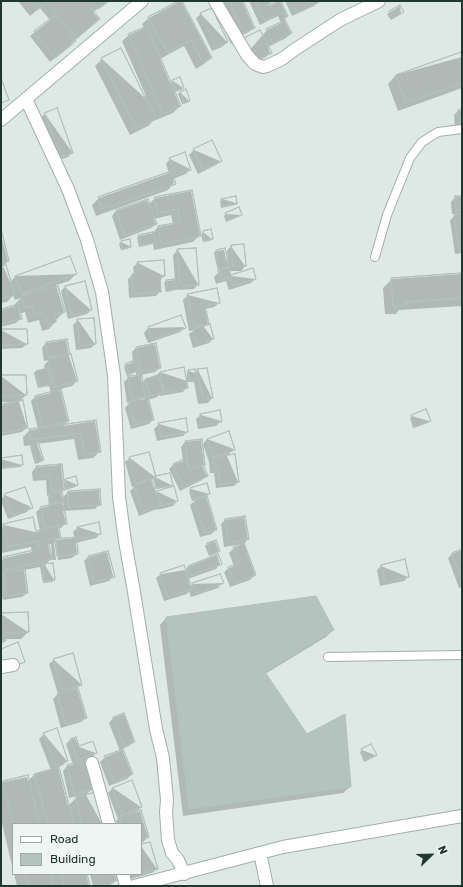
<!DOCTYPE html>
<html>
<head>
<meta charset="utf-8">
<style>
  body { margin:0 }
  #map { position:relative; width:463px; height:887px; overflow:hidden; background:#dee8e4; font-family:Rubik,sans-serif }
  canvas { display:block }
  .frame { position:absolute; inset:0; border:2px solid #213731; pointer-events:none }
  .legend { position:absolute; left:12px; top:823px; width:130px; height:52px; box-sizing:border-box; background:#eef5f2; border:1px solid #9ca9a5; margin:0; padding:5px 7px; list-style:none; font-size:12px; color:#213731 }
  .legend li { display:flex; align-items:center; gap:8px; height:20px }
  .legend b { width:20px; border:1px solid #9ca9a5 }
  .north { position:absolute; left:411px; top:835px; width:40px; height:40px; -webkit-text-stroke:3px #eef5f2; paint-order:stroke; rotate:67deg; font-size:11px; font-weight:700; line-height:16px; text-align:center; color:#213731 }
  .north::after { content:''; display:block; margin:auto; width:14px; height:18px; background:#213731; clip-path:polygon(50% 0,100% 100%,50% 72%,0 100%) }
</style>
</head>
<body>
<div id="map">
<canvas width="463" height="887"></canvas>
<div class="frame"></div>
<ul class="legend">
<li><b style="height:5px;background:#fff"></b>Road</li>
<li><b style="height:11px;background:#b4c3bd"></b>Building</li>
</ul>
<div class="north">N</div>
</div>
<script>
const context = document.querySelector('canvas').getContext('2d');
context.lineJoin = 'round';
function fill(path, color) {
  context.fillStyle = color;
  context.fill(path, 'evenodd');
}
function toPath(rows) {
  const path = new Path2D();
  for (const r of rows) {
    path.moveTo(r[0], r[1]);
    for (let i = 2; i < r.length; i += 2) path.lineTo(r[i], r[i + 1]);
  }
  return path;
}
function strokePath(path, color, width, dash) {
  context.strokeStyle = color;
  context.lineWidth = width;
  context.lineCap = dash ? 'butt' : 'round';
  context.setLineDash(dash || []);
  context.stroke(path);
}
const shadow = toPath([
  [18,1,109,1,93,12,99,19,74,41,70,46,50,62,30,36,50,20,40,8,30,16],
  [180,1,181,1,211,57,204,64,196,69,184,46,160,59,170,83,173,81,183,88,181,90,174,92,180,106,173,113,156,120,155,119,148,126,130,135,95,66,102,59,144,97,146,96,122,41,129,35,144,28,142,24,149,18],
  [224,1,242,1,254,28,249,32,240,36,236,42,231,44,215,10,220,6,224,4,223,2],
  [249,1,274,1,268,4,269,6,280,1,287,16,284,20,291,33,286,38,268,47,270,53,266,57,254,63,248,52,267,30,281,23,278,16,260,25],
  [285,1,318,1,318,2,314,6,292,16],
  [400,6,401,14,391,20,387,14],
  [201,14,227,42,222,47,212,51,196,18],
  [462,57,462,88,398,111,388,84,396,75],
  [180,92,189,101,187,103,182,104,178,94],
  [462,110,462,128,455,129,454,115,458,111],
  [45,114,72,152,68,157,56,161,40,118],
  [194,150,220,161,216,165,198,174,189,155],
  [170,159,190,169,186,174,173,179,174,183,168,190,96,216,92,205,99,198,169,173,166,164],
  [191,191,200,235,203,232,212,239,210,241,203,242,201,234,193,242,154,250,153,244,139,247,137,238,139,236,153,233,158,227,173,224,171,215,154,219,156,224,151,228,120,240,112,216,116,211,147,200,149,204,155,198],
  [455,197,462,197,462,253,455,254,450,220,457,214,452,214,451,202],
  [222,199,236,203,234,205,221,208,220,201],
  [226,214,240,215,238,217,226,222,224,216],
  [1,235,8,261,3,266,10,282,16,276,76,274,69,281,56,285,64,312,57,319,55,320,55,322,49,329,42,331,39,320,28,323,25,312,19,314,21,318,16,323,1,327,1,310,15,306,15,304,21,298,15,300,13,295,7,302,1,303],
  [121,242,130,246,128,249,121,250,119,244],
  [231,246,245,266,241,271,229,271,231,276,255,279,251,283,229,290,226,281,216,284,214,277,221,270,218,271,214,253,216,251,224,250,226,260,228,260,227,251],
  [178,250,198,284,194,289,175,290,166,292,164,283,166,281,175,280,173,255],
  [138,263,164,276,160,280,160,291,156,296,129,298,128,279,132,275,134,274,133,267],
  [462,274,462,306,399,310,396,314,385,314,383,288,392,279],
  [65,287,91,310,87,314,68,319,61,291],
  [188,295,219,303,214,307,205,309,208,323,204,327,213,339,209,343,193,348,189,334,194,330,189,331,183,300],
  [78,320,95,344,91,348,76,350,73,325],
  [184,327,180,332,148,343,144,333,148,328],
  [1,330,27,344,22,348,1,349],
  [66,340,69,356,77,381,72,386,60,389,68,421,63,426,95,421,100,451,93,458,78,460,74,439,37,444,43,460,41,462,35,464,30,447,32,445,24,446,23,437,30,430,38,429,31,401,35,397,51,393,49,386,38,388,34,373,36,371,45,369,44,365,49,360,44,361,42,348,46,343],
  [155,344,160,368,155,372,141,375,142,383,146,379,156,376,160,372,187,381,187,373,189,371,195,373,198,370,212,398,208,403,198,404,194,382,186,382,187,387,183,392,160,396,159,395,157,397,148,400,153,419,149,424,131,429,125,408,130,402,127,403,124,382,129,377,136,376,136,372,127,376,124,367,126,365,133,362,132,352,136,348],
  [145,396,145,399,140,400],
  [1,376,26,395,19,402,27,427,22,432,1,436,1,405,15,402,1,402],
  [201,415,221,421,216,426,198,429,196,419],
  [412,416,429,421,427,423,413,428,410,418],
  [159,424,187,432,183,436,157,441,154,429],
  [207,439,234,449,227,456,238,482,234,486,216,488,214,473,210,473,209,462,203,444],
  [201,440,204,464,202,466,207,476,202,480,180,491,169,469,174,464,183,461,181,447,185,442],
  [130,458,155,477,171,485,169,487,156,489,153,479,151,481,156,494,158,492,177,501,173,506,157,510,157,509,139,516,130,491,135,486,132,487,125,462],
  [1,459,22,465,20,467,1,469],
  [61,465,64,490,61,492,62,498,68,492,99,490,100,504,95,509,63,511,66,523,61,528,58,529,60,536,56,540,75,538,73,532,78,527,100,534,96,538,76,543,77,554,72,558,58,560,56,542,54,542,56,560,52,560,52,558,45,565,54,580,52,582,43,583,40,567,24,570,27,593,22,597,3,600,3,598,1,600,1,561,4,558,32,552,31,547,2,553,1,528,4,525,35,532,40,531,36,512,41,508,49,506,48,497,50,495,47,496,46,480,33,481,32,472,36,467],
  [64,501,64,509,62,503],
  [48,544,51,544,52,555,50,555],
  [66,480,77,485,75,487,66,490,64,482],
  [191,489,209,494,206,496,216,529,212,534,200,537,190,505,197,499,192,501,189,491],
  [5,495,31,507,27,512,8,519,1,501,1,499],
  [244,517,248,539,244,544,255,575,250,580,230,587,224,572,229,568,234,566,229,553,234,548,242,544,224,547,221,524,225,520],
  [215,541,219,551,217,553,209,556,205,546,207,544],
  [462,550,462,587,459,588,448,558,452,554],
  [107,552,113,576,109,581,90,586,84,561,88,557],
  [217,555,220,564,216,569,188,579,190,586,193,584,222,583,218,588,191,597,189,591,187,594,164,601,156,578,161,574,185,570,188,567],
  [381,566,408,577,404,581,380,586,377,570],
  [1,614,28,632,21,639,5,639,5,641,1,645],
  [166,618,333,630,326,637,265,674,307,735,350,787,343,793,183,816,160,625],
  [54,660,81,684,77,688,86,718,81,722,61,728,53,699,58,694,49,664],
  [124,714,134,741,129,746,122,749,132,774,127,779,109,786,100,762,105,757,120,751,109,723,113,718],
  [44,734,67,761,63,765,58,767,68,806,78,796,69,798,63,771,67,766,73,765,66,744,70,740,75,738,79,747,96,753,92,757,85,760,92,789,86,795,102,824,13,824,13,870,1,819,1,784,3,782,27,777,28,781,35,774,51,770,39,739],
  [362,750,375,755,373,757,364,762,360,752],
  [113,788,141,807,135,813,140,811,148,837,143,842,141,842,141,824,117,824,116,821,118,819,108,793],
  [141,846,157,869,152,873,130,879,129,874,141,874],
  [14,874,86,874,89,886,17,886],
  [90,874,115,874,117,880,112,884,107,886,93,886]
]);
const building = toPath([
  [30,1,48,1,37,10,30,1],
  [30,1,48,1,37,10,30,1],
  [47,1,85,1,100,19,77,38,47,1],
  [47,1,85,1,100,19,77,38,47,1],
  [92,1,109,1,98,9,92,1],
  [92,1,109,1,98,9,92,1],
  [178,1,182,1,212,58,203,63,191,40,168,53,148,17,178,1],
  [178,1,182,1,212,58,203,63,191,40,168,53,148,17,178,1],
  [229,1,243,1,255,28,243,33,229,1],
  [229,1,243,1,255,28,243,33,229,1],
  [255,1,268,1,269,5,278,1,281,1,288,16,285,18,283,13,265,21,255,1],
  [255,1,268,1,269,5,278,1,281,1,288,16,285,18,283,13,265,21,255,1],
  [291,1,319,1,319,2,297,13,291,1],
  [291,1,319,1,319,2,297,13,291,1],
  [400,5,404,12,393,18,389,11,400,5],
  [400,5,404,12,393,18,389,11,400,5],
  [212,8,228,42,217,48,200,13,212,8],
  [212,8,228,42,217,48,200,13,212,8],
  [55,15,76,41,55,58,34,31,55,15],
  [55,15,76,41,55,58,34,31,55,15],
  [285,20,292,33,273,43,266,29,285,20],
  [285,20,292,33,273,43,266,29,285,20],
  [147,26,181,106,163,114,128,34,147,26],
  [147,26,181,106,163,114,128,34,147,26],
  [260,30,272,53,258,59,253,48,247,51,242,39,260,30],
  [260,30,272,53,258,59,253,48,247,51,242,39,260,30],
  [121,48,156,119,137,129,101,58,121,48],
  [121,48,156,119,137,129,101,58,121,48],
  [461,52,462,54,462,83,406,103,396,75,461,52],
  [461,52,462,54,462,83,406,103,396,75,461,52],
  [180,77,184,88,176,91,172,80,180,77],
  [180,77,184,88,176,91,172,80,180,77],
  [1,78,9,100,1,103,1,78],
  [1,78,9,100,1,103,1,78],
  [186,89,190,101,184,103,180,92,186,89],
  [186,89,190,101,184,103,180,92,186,89],
  [57,108,73,153,61,157,44,113,57,108],
  [57,108,73,153,61,157,44,113,57,108],
  [462,109,462,125,460,125,458,110,462,109],
  [462,109,462,125,460,125,458,110,462,109],
  [212,140,222,161,203,170,193,149,212,140],
  [212,140,222,161,203,170,193,149,212,140],
  [185,152,191,170,176,175,169,158,185,152],
  [185,152,191,170,176,175,169,158,185,152],
  [171,171,176,184,102,209,98,197,171,171],
  [171,171,176,184,102,209,98,197,171,171],
  [192,190,201,236,161,244,158,226,180,222,178,209,158,213,154,197,192,190],
  [192,190,201,236,161,244,158,226,180,222,178,209,158,213,154,197,192,190],
  [236,196,237,204,223,206,221,199,236,196],
  [236,196,237,204,223,206,221,199,236,196],
  [455,196,462,196,462,210,456,210,455,196],
  [455,196,462,196,462,210,456,210,455,196],
  [148,199,157,224,125,236,116,210,148,199],
  [148,199,157,224,125,236,116,210,148,199],
  [239,207,242,215,228,220,225,213,239,207],
  [239,207,242,215,228,220,225,213,239,207],
  [462,214,462,249,459,250,454,215,462,214],
  [462,214,462,249,459,250,454,215,462,214],
  [211,229,213,239,205,241,203,231,211,229],
  [211,229,213,239,205,241,203,231,211,229],
  [153,232,155,242,141,246,138,235,153,232],
  [153,232,155,242,141,246,138,235,153,232],
  [2,233,9,261,1,264,1,234,2,233],
  [2,233,9,261,1,264,1,234,2,233],
  [130,239,131,247,123,249,121,241,130,239],
  [130,239,131,247,123,249,121,241,130,239],
  [244,244,246,266,233,267,231,245,244,244],
  [244,244,246,266,233,267,231,245,244,244],
  [196,248,199,285,180,286,177,249,196,248],
  [196,248,199,285,180,286,177,249,196,248],
  [225,248,229,267,219,269,216,250,225,248],
  [225,248,229,267,219,269,216,250,225,248],
  [70,256,77,274,22,294,15,276,70,256],
  [70,256,77,274,22,294,15,276,70,256],
  [164,260,165,276,160,276,161,292,133,294,132,274,138,273,137,262,164,260],
  [164,260,165,276,160,276,161,292,133,294,132,274,138,273,137,262,164,260],
  [6,265,15,295,1,299,1,266,6,265],
  [6,265,15,295,1,299,1,266,6,265],
  [229,268,231,275,253,268,256,279,233,286,231,277,221,280,218,271,229,268],
  [229,268,231,275,253,268,256,279,233,286,231,277,221,280,218,271,229,268],
  [462,273,462,298,406,302,406,305,393,306,391,278,462,273],
  [462,273,462,298,406,302,406,305,393,306,391,278,462,273],
  [175,279,177,289,168,291,166,280,175,279],
  [175,279,177,289,168,291,166,280,175,279],
  [85,281,92,310,72,315,65,286,85,281],
  [85,281,92,310,72,315,65,286,85,281],
  [58,286,65,312,55,315,56,322,49,325,45,313,35,316,32,306,25,308,21,296,58,286],
  [58,286,65,312,55,315,56,322,49,325,45,313,35,316,32,306,25,308,21,296,58,286],
  [217,288,220,303,205,306,209,324,194,327,187,294,217,288],
  [217,288,220,303,205,306,209,324,194,327,187,294,217,288],
  [18,304,22,319,1,324,1,309,18,304],
  [18,304,22,319,1,324,1,309,18,304],
  [181,315,186,328,152,340,148,327,181,315],
  [181,315,186,328,152,340,148,327,181,315],
  [94,318,96,344,80,346,77,319,94,318],
  [94,318,96,344,80,346,77,319,94,318],
  [210,324,214,339,197,344,193,329,210,324],
  [210,324,214,339,197,344,193,329,210,324],
  [1,329,27,329,28,344,1,345,1,329],
  [1,329,27,329,28,344,1,345,1,329],
  [67,339,70,354,48,357,46,342,67,339],
  [67,339,70,354,48,357,46,342,67,339],
  [156,343,161,368,141,372,136,347,156,343],
  [156,343,161,368,141,372,136,347,156,343],
  [71,354,78,381,55,387,48,359,71,354],
  [71,354,78,381,55,387,48,359,71,354],
  [135,360,139,370,129,374,125,364,135,360],
  [135,360,139,370,129,374,125,364,135,360],
  [184,367,188,388,164,392,160,372,184,367],
  [184,367,188,388,164,392,160,372,184,367],
  [48,368,52,384,40,387,36,371,48,368],
  [48,368,52,384,40,387,36,371,48,368],
  [207,368,213,398,203,400,197,369,207,368],
  [207,368,213,398,203,400,197,369,207,368],
  [195,369,196,380,189,381,188,370,195,369],
  [195,369,196,380,189,381,188,370,195,369],
  [1,375,26,375,27,395,1,396,1,375],
  [1,375,26,375,27,395,1,396,1,375],
  [142,375,145,397,131,398,128,376,142,375],
  [142,375,145,397,131,398,128,376,142,375],
  [158,375,163,393,150,396,145,379,158,375],
  [158,375,163,393,150,396,145,379,158,375],
  [61,389,69,421,43,428,35,396,61,389],
  [61,389,69,421,43,428,35,396,61,389],
  [148,397,154,420,135,425,129,402,148,397],
  [148,397,154,420,135,425,129,402,148,397],
  [23,400,28,428,1,433,1,404,23,400],
  [23,400,28,428,1,433,1,404,23,400],
  [426,409,431,421,415,427,411,415,426,409],
  [426,409,431,421,415,427,411,415,426,409],
  [220,410,222,422,202,425,200,414,220,410],
  [220,410,222,422,202,425,200,414,220,410],
  [186,418,188,432,161,437,158,423,186,418],
  [186,418,188,432,161,437,158,423,186,418],
  [96,420,101,452,84,454,81,433,31,440,29,429,96,420],
  [96,420,101,452,84,454,81,433,31,440,29,429,96,420],
  [229,431,235,450,213,457,207,439,229,431],
  [229,431,235,450,213,457,207,439,229,431],
  [202,439,205,465,188,467,185,441,202,439],
  [202,439,205,465,188,467,185,441,202,439],
  [38,442,44,460,37,462,31,445,38,442],
  [38,442,44,460,37,462,31,445,38,442],
  [149,452,156,477,136,483,129,457,149,452],
  [149,452,156,477,136,483,129,457,149,452],
  [235,454,239,482,220,484,218,469,215,469,213,457,235,454],
  [235,454,239,482,220,484,218,469,215,469,213,457,235,454],
  [22,455,23,465,1,468,1,458,22,455],
  [22,455,23,465,1,468,1,458,22,455],
  [184,459,190,471,203,465,208,476,184,487,173,464,184,459],
  [184,459,190,471,203,465,208,476,184,487,173,464,184,459],
  [62,464,65,490,52,491,50,476,37,477,36,466,62,464],
  [62,464,65,490,52,491,50,476,37,477,36,466,62,464],
  [170,473,173,485,157,488,155,476,170,473],
  [170,473,173,485,157,488,155,476,170,473],
  [76,476,78,485,68,488,65,479,76,476],
  [76,476,78,485,68,488,65,479,76,476],
  [151,479,161,505,143,512,134,486,151,479],
  [151,479,161,505,143,512,134,486,151,479],
  [207,483,210,494,194,499,190,488,207,483],
  [207,483,210,494,194,499,190,488,207,483],
  [174,486,178,501,161,506,157,491,174,486],
  [174,486,178,501,161,506,157,491,174,486],
  [25,487,33,508,12,515,4,494,25,487],
  [25,487,33,508,12,515,4,494,25,487],
  [100,489,101,505,68,507,68,491,100,489],
  [100,489,101,505,68,507,68,491,100,489],
  [62,492,64,502,51,504,49,494,62,492],
  [62,492,64,502,51,504,49,494,62,492],
  [207,496,217,530,205,533,194,500,207,496],
  [207,496,217,530,205,533,194,500,207,496],
  [63,502,67,524,45,528,40,507,63,502],
  [63,502,67,524,45,528,40,507,63,502],
  [245,516,249,539,229,543,225,519,245,516],
  [245,516,249,539,229,543,225,519,245,516],
  [33,517,36,531,58,526,61,537,48,540,52,559,6,570,3,557,39,549,37,541,8,547,3,524,33,517],
  [33,517,36,531,58,526,61,537,48,540,52,559,6,570,3,557,39,549,37,541,8,547,3,524,33,517],
  [99,522,101,534,80,539,77,527,99,522],
  [99,522,101,534,80,539,77,527,99,522],
  [77,537,78,554,57,556,55,539,77,537],
  [77,537,78,554,57,556,55,539,77,537],
  [216,540,220,551,211,555,207,543,216,540],
  [216,540,220,551,211,555,207,543,216,540],
  [244,543,256,575,235,583,228,567,239,563,233,547,244,543],
  [244,543,256,575,235,583,228,567,239,563,233,547,244,543],
  [462,549,462,581,452,553,462,549],
  [462,549,462,581,452,553,462,549],
  [108,551,115,577,94,582,88,556,108,551],
  [108,551,115,577,94,582,88,556,108,551],
  [218,554,222,564,191,576,188,566,218,554],
  [218,554,222,564,191,576,188,566,218,554],
  [405,559,409,577,385,582,381,565,405,559],
  [405,559,409,577,385,582,381,565,405,559],
  [53,563,55,580,44,582,42,564,53,563],
  [53,563,55,580,44,582,42,564,53,563],
  [184,565,192,589,168,597,160,573,184,565],
  [184,565,192,589,168,597,160,573,184,565],
  [25,570,28,593,7,596,4,572,25,570],
  [25,570,28,593,7,596,4,572,25,570],
  [1,574,4,574,4,598,1,598,1,574],
  [1,574,4,574,4,598,1,598,1,574],
  [220,574,224,583,196,593,192,583,220,574],
  [220,574,224,583,196,593,192,583,220,574],
  [316,596,334,630,265,672,307,734,345,714,351,787,189,809,166,617,316,596],
  [28,612,29,632,5,633,6,641,1,641,1,613,28,612],
  [28,612,29,632,5,633,6,641,1,641,1,613,28,612],
  [18,642,25,662,3,670,1,666,1,649,18,642],
  [18,642,25,662,3,670,1,666,1,649,18,642],
  [73,653,82,685,62,690,53,659,73,653],
  [73,653,82,685,62,690,53,659,73,653],
  [78,688,87,718,66,724,57,694,78,688],
  [78,688,87,718,66,724,57,694,78,688],
  [124,713,135,742,124,746,113,717,124,713],
  [124,713,135,742,124,746,113,717,124,713],
  [57,728,68,761,55,766,43,733,57,728],
  [57,728,68,761,55,766,43,733,57,728],
  [76,737,79,746,93,741,97,753,78,760,70,739,76,737],
  [76,737,79,746,93,741,97,753,78,760,70,739,76,737],
  [371,744,377,755,367,760,361,749,371,744],
  [371,744,377,755,367,760,361,749,371,744],
  [123,749,133,774,114,782,104,756,123,749],
  [123,749,133,774,114,782,104,756,123,749],
  [86,760,94,789,74,794,67,765,86,760],
  [86,760,94,789,74,794,67,765,86,760],
  [59,767,74,824,48,824,34,774,59,767],
  [59,767,74,824,48,824,34,774,59,767],
  [28,775,39,824,13,824,13,825,3,781,28,775],
  [28,775,39,824,13,824,13,825,3,781,28,775],
  [132,780,142,807,123,815,112,788,132,780],
  [132,780,142,807,123,815,112,788,132,780],
  [96,792,103,824,82,824,76,797,96,792],
  [96,792,103,824,82,824,76,797,96,792],
  [141,810,149,837,141,840,141,824,123,824,120,816,141,810],
  [141,810,149,837,141,840,141,824,123,824,120,816,141,810],
  [150,842,158,869,141,874,141,844,150,842],
  [150,842,158,869,141,874,141,844,150,842],
  [25,874,51,874,54,886,28,886,25,874],
  [25,874,51,874,54,886,28,886,25,874],
  [61,874,87,874,90,886,64,886,61,874],
  [61,874,87,874,90,886,64,886,61,874],
  [95,874,116,874,118,880,99,886,95,874],
  [95,874,116,874,118,880,99,886,95,874]
]);
const lane = toPath([
  [375,257,387,215,410,158,422,142,438,132,462,129],
  [328,657,462,655]
]);
const street = toPath([
  [215,1,247,55,255,64,263,67,267,66,282,59,294,50,340,20,379,1],
  [26,99,68,189,87,240,102,292,114,375,119,497,125,541,134,592,156,729,163,758,167,800,166,812,168,840,172,853,178,860,184,874],
  [1,667,13,665],
  [92,763,109,824],
  [260,853,267,886],
  [123,874,126,886],
  [134,886,283,847,462,816]
]);
const secondary = toPath([
  [1,120,142,1]
]);
fill(shadow, '#0003');
fill(building, '#b4c3bd');
strokePath(building, '#b1c1bb', 1);
strokePath(lane, '#a2afab', 10);
strokePath(street, '#a2afab', 14);
strokePath(secondary, '#9eb3ac', 14);
strokePath(lane, '#fff', 8);
strokePath(street, '#fff', 12);
strokePath(secondary, '#fff', 12);
</script>
</body>
</html>
